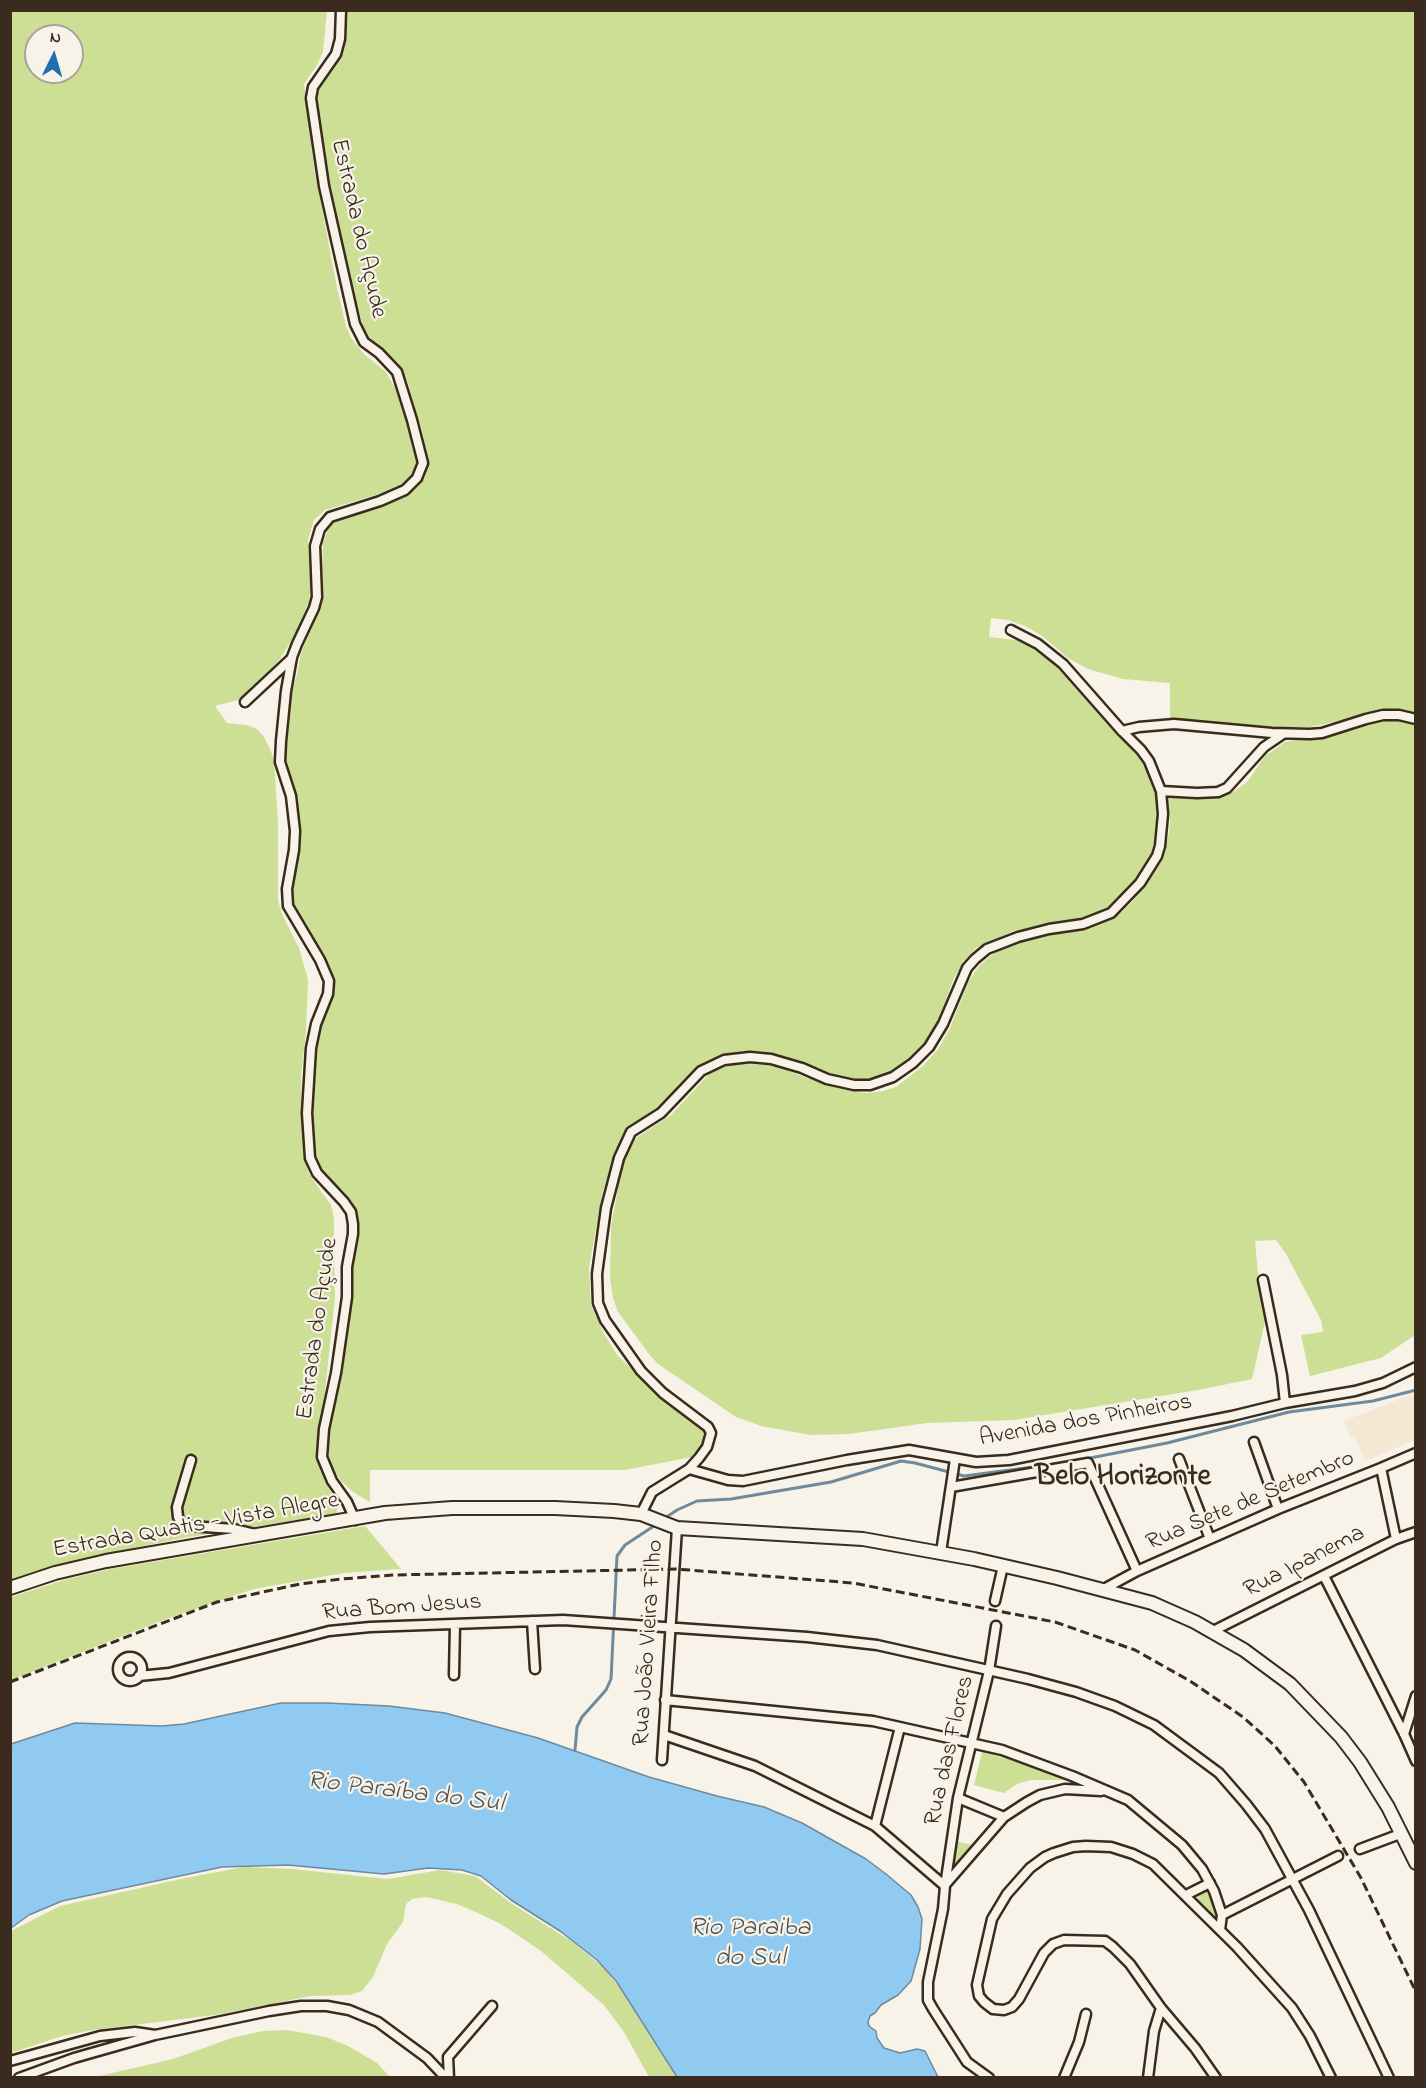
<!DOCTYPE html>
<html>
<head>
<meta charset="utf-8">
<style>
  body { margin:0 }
  #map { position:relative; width:1426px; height:2088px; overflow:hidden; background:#f7f3e8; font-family:"Indie Flower",sans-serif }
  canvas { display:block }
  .frame { position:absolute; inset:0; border:12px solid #3b2a1e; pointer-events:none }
  .north { position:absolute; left:24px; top:24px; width:60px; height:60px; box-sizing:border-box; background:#f7f3e8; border:2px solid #aca397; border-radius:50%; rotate:5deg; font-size:16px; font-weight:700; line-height:24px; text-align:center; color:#3b2a1e }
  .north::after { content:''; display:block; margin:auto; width:21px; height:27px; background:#1f6fb2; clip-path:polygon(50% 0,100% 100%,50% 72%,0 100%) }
</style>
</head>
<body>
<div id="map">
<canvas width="1426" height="2088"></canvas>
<div class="frame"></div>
<div class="north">N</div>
</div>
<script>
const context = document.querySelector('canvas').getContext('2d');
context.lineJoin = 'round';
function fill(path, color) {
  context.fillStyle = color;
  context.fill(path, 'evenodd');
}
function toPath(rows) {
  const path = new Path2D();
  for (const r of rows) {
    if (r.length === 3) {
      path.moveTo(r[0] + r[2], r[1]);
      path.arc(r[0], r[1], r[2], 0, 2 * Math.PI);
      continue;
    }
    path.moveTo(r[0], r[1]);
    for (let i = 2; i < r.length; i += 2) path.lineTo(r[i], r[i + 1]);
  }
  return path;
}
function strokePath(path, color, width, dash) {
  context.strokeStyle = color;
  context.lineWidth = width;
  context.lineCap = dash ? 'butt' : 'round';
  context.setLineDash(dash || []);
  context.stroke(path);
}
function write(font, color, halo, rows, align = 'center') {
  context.font = font + ' "Indie Flower",sans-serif';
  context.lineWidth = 4.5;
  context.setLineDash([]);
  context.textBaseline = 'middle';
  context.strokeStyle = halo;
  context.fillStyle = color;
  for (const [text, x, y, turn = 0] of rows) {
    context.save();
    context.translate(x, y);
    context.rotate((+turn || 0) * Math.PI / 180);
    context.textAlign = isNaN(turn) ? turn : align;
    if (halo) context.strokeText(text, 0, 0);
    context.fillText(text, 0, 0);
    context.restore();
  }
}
const built = toPath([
  [1412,1394,1415,1402,1415,1440,1365,1461,1355,1437,1360,1434,1351,1438,1344,1421]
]);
const green = toPath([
  [10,11,327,11,323,52,317,65,304,84,314,167,337,288,346,326,351,338,364,354,386,372,395,388,418,459,417,467,411,477,405,484,396,489,325,510,314,520,308,540,311,586,309,601,296,633,280,659,245,698,215,706,227,723,247,725,257,729,264,737,270,749,274,760,278,823,278,901,283,916,299,948,308,980,306,1032,301,1076,303,1153,309,1174,331,1205,334,1219,334,1238,335,1298,325,1391,317,1449,317,1460,326,1484,337,1501,337,1514,183,1538,99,1555,11,1581],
  [36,36,72,36,72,72,36,72],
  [345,11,1415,11,1415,716,1376,713,1310,727,1282,728,1170,720,1170,683,1123,679,1088,669,1068,658,1042,636,1027,627,1008,620,991,618,989,637,1017,640,1047,655,1067,673,1142,762,1156,791,1157,828,1152,852,1141,875,1129,891,1113,906,1105,911,1075,920,1013,931,976,948,964,961,954,978,936,1027,926,1044,895,1073,870,1082,852,1081,838,1079,786,1060,725,1056,714,1060,697,1069,662,1109,640,1121,627,1132,614,1153,602,1195,589,1268,591,1305,604,1334,618,1356,661,1396,702,1426,707,1432,703,1444,692,1457,625,1470,370,1470,370,1502,353,1492,341,1481,333,1469,328,1453,329,1436,349,1323,353,1294,353,1256,357,1229,356,1220,324,1177,315,1160,313,1150,313,1064,317,1027,330,997,333,982,327,966,294,910,291,901,291,884,299,842,299,830,292,787,284,764,283,752,289,699,297,675,301,653,318,614,321,597,323,543,329,527,335,519,356,510,408,494,417,488,425,477,428,466,423,435,407,380,401,369,369,337,363,325,345,265,329,180,315,96,339,56,343,40],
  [1400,718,1415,722,1415,1335,1381,1358,1310,1376,1301,1335,1323,1332,1321,1320,1286,1254,1276,1240,1255,1241,1259,1286,1265,1308,1266,1317,1252,1379,1198,1390,1014,1420,927,1423,849,1434,810,1435,761,1426,736,1417,658,1364,649,1354,618,1312,613,1298,610,1278,611,1227,620,1176,630,1145,636,1138,671,1115,709,1074,720,1068,732,1065,749,1064,765,1065,783,1069,824,1084,847,1090,866,1093,883,1091,896,1087,924,1065,938,1049,950,1028,968,983,978,967,989,957,1008,945,1030,937,1086,928,1103,923,1120,913,1132,902,1144,887,1163,858,1169,833,1170,819,1167,796,1193,797,1232,793,1248,781,1265,756,1285,742,1332,735,1380,719],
  [365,1526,401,1569,344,1573,254,1589,166,1619,11,1680,11,1597,67,1579,111,1569],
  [982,1752,1016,1761,1067,1778,1067,1780,1031,1780,1017,1784,1004,1793,974,1785],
  [956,1841,972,1845,951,1871],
  [244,1867,292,1869,388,1879,440,1870,475,1876,511,1903,574,1943,605,1969,620,1989,676,2077,649,2077,624,2032,604,2005,541,1951,501,1924,478,1913,457,1904,426,1897,412,1899,406,1904,403,1922,387,1944,373,1977,362,1991,350,1995,311,1996,215,2015,93,2030,62,2036,11,2053,11,1931,60,1906,185,1878],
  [1210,1889,1217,1914,1219,1920,1195,1899],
  [287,2030,326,2037,348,2046,377,2063,390,2077,95,2077,173,2059,232,2038,263,2031]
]);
const water = toPath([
  [281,1703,327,1703,389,1706,445,1713,538,1738,649,1777,717,1796,764,1807,802,1823,866,1859,886,1874,911,1895,918,1907,922,1919,920,1949,911,1981,898,1995,881,2005,875,2013,870,2016,868,2022,869,2026,876,2031,877,2038,884,2048,900,2053,917,2049,925,2051,938,2077,677,2077,616,1981,597,1960,560,1931,511,1900,481,1876,462,1870,428,1868,384,1874,288,1865,222,1867,62,1901,29,1915,11,1928,11,1744,75,1723,162,1726,184,1724,281,1703]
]);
const stream = toPath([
  [1085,1459,1167,1443,1289,1412,1373,1401,1416,1390],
  [665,1518,677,1510,697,1501,731,1499,831,1482,901,1461,915,1463,964,1476,1064,1463],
  [575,1750,577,1727,582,1717,606,1690,611,1679,617,1556,625,1545,657,1524]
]);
const street = toPath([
  [341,10,340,39,336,54,313,87,311,98,324,186,355,324,364,342,379,353,397,372,412,420,423,463,417,478,405,490,380,501,330,517,320,529,315,546,317,597,314,608,297,644,292,657,286,691,281,741,280,762,291,796,295,831,294,850,287,889,288,906,320,960,329,981,328,994,316,1024,311,1048,307,1113,310,1158,317,1173,344,1202,351,1212,353,1224,353,1234,347,1267,347,1297,336,1373,324,1429,322,1457,332,1481,347,1502,355,1520],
  [245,702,292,658],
  [1122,731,1139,727,1174,724,1272,733,1310,734,1322,733,1366,719,1383,715,1399,715,1416,719],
  [1161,791,1197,793,1218,792,1227,788,1264,747,1283,734],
  [1263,1280,1282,1375,1285,1403],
  [1254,1442,1278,1509],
  [1179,1459,1210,1539],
  [191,1460,177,1507,178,1517,180,1521,190,1526,234,1529,255,1534],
  [1381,1468,1396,1539],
  [689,1469,728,1480,743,1481,847,1460,909,1450,976,1462,1009,1460,1232,1416,1285,1403,1355,1391,1383,1383,1416,1367],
  [951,1487,1088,1463,1137,1571],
  [641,1514,652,1492,689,1469,699,1458,707,1447,711,1433,708,1427,663,1393,641,1371,605,1320,598,1303,597,1274,606,1208,619,1158,631,1132,661,1113,701,1071,724,1060,750,1057,771,1059,802,1068,827,1079,854,1085,870,1085,893,1077,913,1063,929,1047,943,1024,967,968,975,959,987,949,1018,937,1049,929,1083,924,1111,913,1140,883,1157,856,1160,846,1163,814,1161,791,1149,761,1141,750,1122,731,1063,664,1038,644,1011,630],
  [941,1552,955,1459],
  [1324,1576,1404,1734,1416,1761],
  [1102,1590,1137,1571,1278,1509,1381,1468,1416,1453],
  [995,1601,1003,1566],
  [532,1621,535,1669],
  [1213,1631,1396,1539,1416,1532],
  [130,1669,12],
  [454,1675,455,1624],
  [139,1676,169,1673,329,1631,370,1627,563,1620,807,1637,877,1645,1028,1679,1076,1692,1115,1706,1154,1725,1219,1773,1246,1804,1265,1829,1309,1910,1389,2078],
  [665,1700,873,1721,1002,1750,1072,1776,1128,1800,1182,1845,1202,1869,1214,1891,1222,1915,1220,1930],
  [1404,1734,1416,1696],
  [664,1735,755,1766,875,1826,945,1886,943,1909,928,1982,928,2000,933,2009,967,2062,989,2078],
  [662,1760,677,1528],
  [958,1798,1004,1817],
  [875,1826,900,1727],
  [1360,1849,1400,1834],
  [945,1885,1004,1817,1027,1802,1040,1795,1065,1789,1101,1791],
  [945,1886,958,1798,989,1671,996,1626],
  [1186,1895,1210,1883],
  [1222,1915,1338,1856],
  [10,2061,100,2036,135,2032,155,2035,269,2011,301,2006,327,2006,349,2010,378,2022,427,2058,446,2078],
  [19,2078,74,2058,155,2035],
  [449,2078,448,2057,492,2006],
  [1064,2078,1079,2042,1086,2014],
  [1148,2078,1154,2031,1161,2008],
  [1216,2078,1195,2048,1161,2008,1130,1964,1113,1947,1105,1941,1064,1940,1053,1944,1044,1953,1019,1999,1012,2007,1004,2010,993,2009,984,2002,979,1996,977,1985,992,1919,1007,1894,1030,1868,1045,1857,1054,1853,1073,1847,1086,1846,1111,1847,1133,1854,1153,1864,1237,1947,1292,2008,1310,2036,1331,2078]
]);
const secondary = toPath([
  [10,1588,55,1573,106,1561,385,1513,452,1508,555,1508,614,1511,641,1514,677,1528,863,1539,974,1559,1057,1578,1152,1603,1195,1622,1244,1650,1290,1684,1341,1737,1360,1762,1388,1807,1416,1863]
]);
const rail = toPath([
  [10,1682,217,1602,300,1584,342,1579,393,1575,676,1569,853,1583,1055,1622,1135,1650,1190,1681,1243,1717,1275,1746,1304,1782,1361,1878,1416,1992]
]);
const streetNames = [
  ["Estrada do Açude",357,229,77],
  ["Estrada do Açude",319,1329,-82],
  ["Avenida dos Pinheiros",1086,1422,-10],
  ["Rua Sete de Setembro",1251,1502,-23],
  ["Estrada Quatis - Vista Alegre",196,1527,-10],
  ["Rua Ipanema",1305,1563,-27],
  ["Rua Bom Jesus",402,1609,-4],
  ["Rua João Vieira Filho",650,1643,-86],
  ["Rua das Flores",951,1751,-77]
];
const waterNames = [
  ["Rio Paraíba do Sul",405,1794,7],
  ["Rio Paraiba",750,1930],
  ["do Sul",750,1960]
];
const districtNames = [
  ["Belo Horizonte",1123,1479]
];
fill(built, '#f4e8d3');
fill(green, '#ccdf94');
fill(water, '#90caf0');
strokePath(water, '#6e8a9c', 1.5);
strokePath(stream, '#6e8a9c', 3);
strokePath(street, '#3b2a1e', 13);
strokePath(secondary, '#3b2a1e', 16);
strokePath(street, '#f7f3e8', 8);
strokePath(secondary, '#f7f3e8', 12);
strokePath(rail, '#3b2a1e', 3, [9, 4.5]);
write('24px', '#3b2a1e', '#f7f3e8', streetNames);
write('italic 26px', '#505252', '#f7f3e8', waterNames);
write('bold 30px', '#3b2a1e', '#f7f3e8', districtNames);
</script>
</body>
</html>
